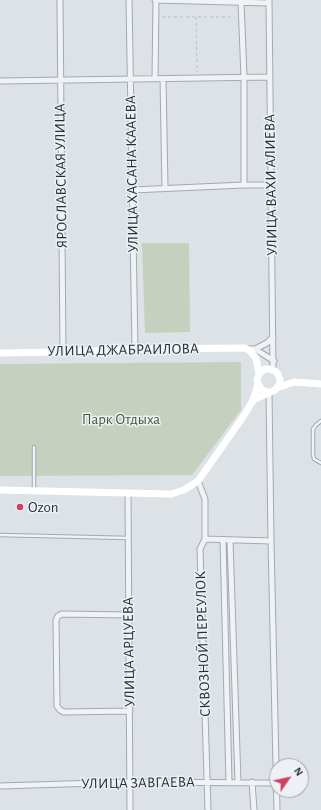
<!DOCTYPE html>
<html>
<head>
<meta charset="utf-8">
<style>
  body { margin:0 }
  #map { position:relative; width:321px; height:810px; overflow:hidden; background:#dde2e7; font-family:"Alegreya Sans",sans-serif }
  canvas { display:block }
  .north { position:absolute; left:269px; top:758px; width:40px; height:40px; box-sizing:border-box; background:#edf1f5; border:1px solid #9ea4ac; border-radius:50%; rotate:56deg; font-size:11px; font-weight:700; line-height:16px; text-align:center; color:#27313e }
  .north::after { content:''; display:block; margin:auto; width:14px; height:18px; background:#cf4063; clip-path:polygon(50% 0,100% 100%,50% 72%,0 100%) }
</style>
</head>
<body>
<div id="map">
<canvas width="321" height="810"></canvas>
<div class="north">N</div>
</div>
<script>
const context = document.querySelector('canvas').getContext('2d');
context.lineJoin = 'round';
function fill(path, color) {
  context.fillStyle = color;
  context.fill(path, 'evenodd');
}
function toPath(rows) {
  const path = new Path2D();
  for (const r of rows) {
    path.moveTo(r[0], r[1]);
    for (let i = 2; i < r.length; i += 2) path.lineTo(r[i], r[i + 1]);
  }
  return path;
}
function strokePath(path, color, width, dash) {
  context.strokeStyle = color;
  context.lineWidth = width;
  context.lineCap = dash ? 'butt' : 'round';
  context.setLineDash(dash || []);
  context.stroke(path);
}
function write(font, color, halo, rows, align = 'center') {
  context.font = font + ' "Alegreya Sans",sans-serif';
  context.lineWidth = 3;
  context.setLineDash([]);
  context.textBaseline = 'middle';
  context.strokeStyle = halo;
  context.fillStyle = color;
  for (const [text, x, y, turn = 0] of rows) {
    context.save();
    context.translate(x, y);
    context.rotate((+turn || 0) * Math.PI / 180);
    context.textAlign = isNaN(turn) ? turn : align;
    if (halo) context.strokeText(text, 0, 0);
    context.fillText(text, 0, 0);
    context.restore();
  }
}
const green = toPath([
  [142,243,189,243,190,332,145,333],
  [241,362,241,410,192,475,0,476,0,364]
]);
const path = toPath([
  [162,17,235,17],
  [196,17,197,72]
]);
const lane = toPath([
  [321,421,316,425,313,429,313,454,314,459,321,463],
  [34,447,34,491],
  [0,535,128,538]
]);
const street = toPath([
  [60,0,63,352],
  [129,0,135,349],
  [155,0,269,3],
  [269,0,273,370],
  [241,2,244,77,244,185],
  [155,79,156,0],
  [163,79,165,188],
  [0,81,270,77],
  [132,190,244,185,271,185],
  [248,349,255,349,274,361],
  [255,349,267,343,273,337],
  [269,392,271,541,277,810],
  [198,481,205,499,205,539,200,549,208,810],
  [128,494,130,810],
  [205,539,271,541],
  [223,540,229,782],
  [230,540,238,782],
  [129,615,62,614,58,616,56,620,57,706,60,710,64,712,130,711],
  [252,782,254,810],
  [0,786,130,782,277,783]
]);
const secondary = toPath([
  [0,353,63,352,135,349,245,348,250,351,256,358,259,374],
  [277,388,294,382,321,384],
  [253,400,275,390,280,384,280,380,278,374,275,371,269,369,265,369,259,374,257,380,258,384,262,390,269,392],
  [0,490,171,494,184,490,198,481,245,414,253,400,258,384]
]);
const markers = [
  [20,507,4,"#cf4063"]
];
const streetNames = [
  ["УЛИЦА ХАСАНА КААЕВА",132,174,-91],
  ["ЯРОСЛАВСКАЯ УЛИЦА",61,176,-91],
  ["УЛИЦА ВАХИ АЛИЕВА",271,185,-91],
  ["УЛИЦА ДЖАБРАИЛОВА",123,350,-1],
  ["СКВОЗНОЙ ПЕРЕУЛОК",203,644,-92],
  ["УЛИЦА АРЦУЕВА",129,652,-91],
  ["УЛИЦА ЗАВГАЕВА",138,783,-1]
];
const parkNames = [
  ["Парк Отдыха",121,419]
];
const poiNames = [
  ["Ozon",28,507]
];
fill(green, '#c5d1be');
strokePath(lane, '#a3a9b1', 4.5);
strokePath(street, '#a3a9b1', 7);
strokePath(path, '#b8bdc2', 1, [3, 3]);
strokePath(lane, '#f0f3f6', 2.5);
strokePath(street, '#f0f3f6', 5);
strokePath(secondary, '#fff', 7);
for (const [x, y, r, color] of markers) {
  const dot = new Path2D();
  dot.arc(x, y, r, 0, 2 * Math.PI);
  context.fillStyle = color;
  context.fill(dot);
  strokePath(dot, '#edf1f5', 1.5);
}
write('15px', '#27313e', '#edf1f5', streetNames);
write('15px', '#3f5a34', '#edf1f5', parkNames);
write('15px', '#27313e', '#edf1f5', poiNames, 'left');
</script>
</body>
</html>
